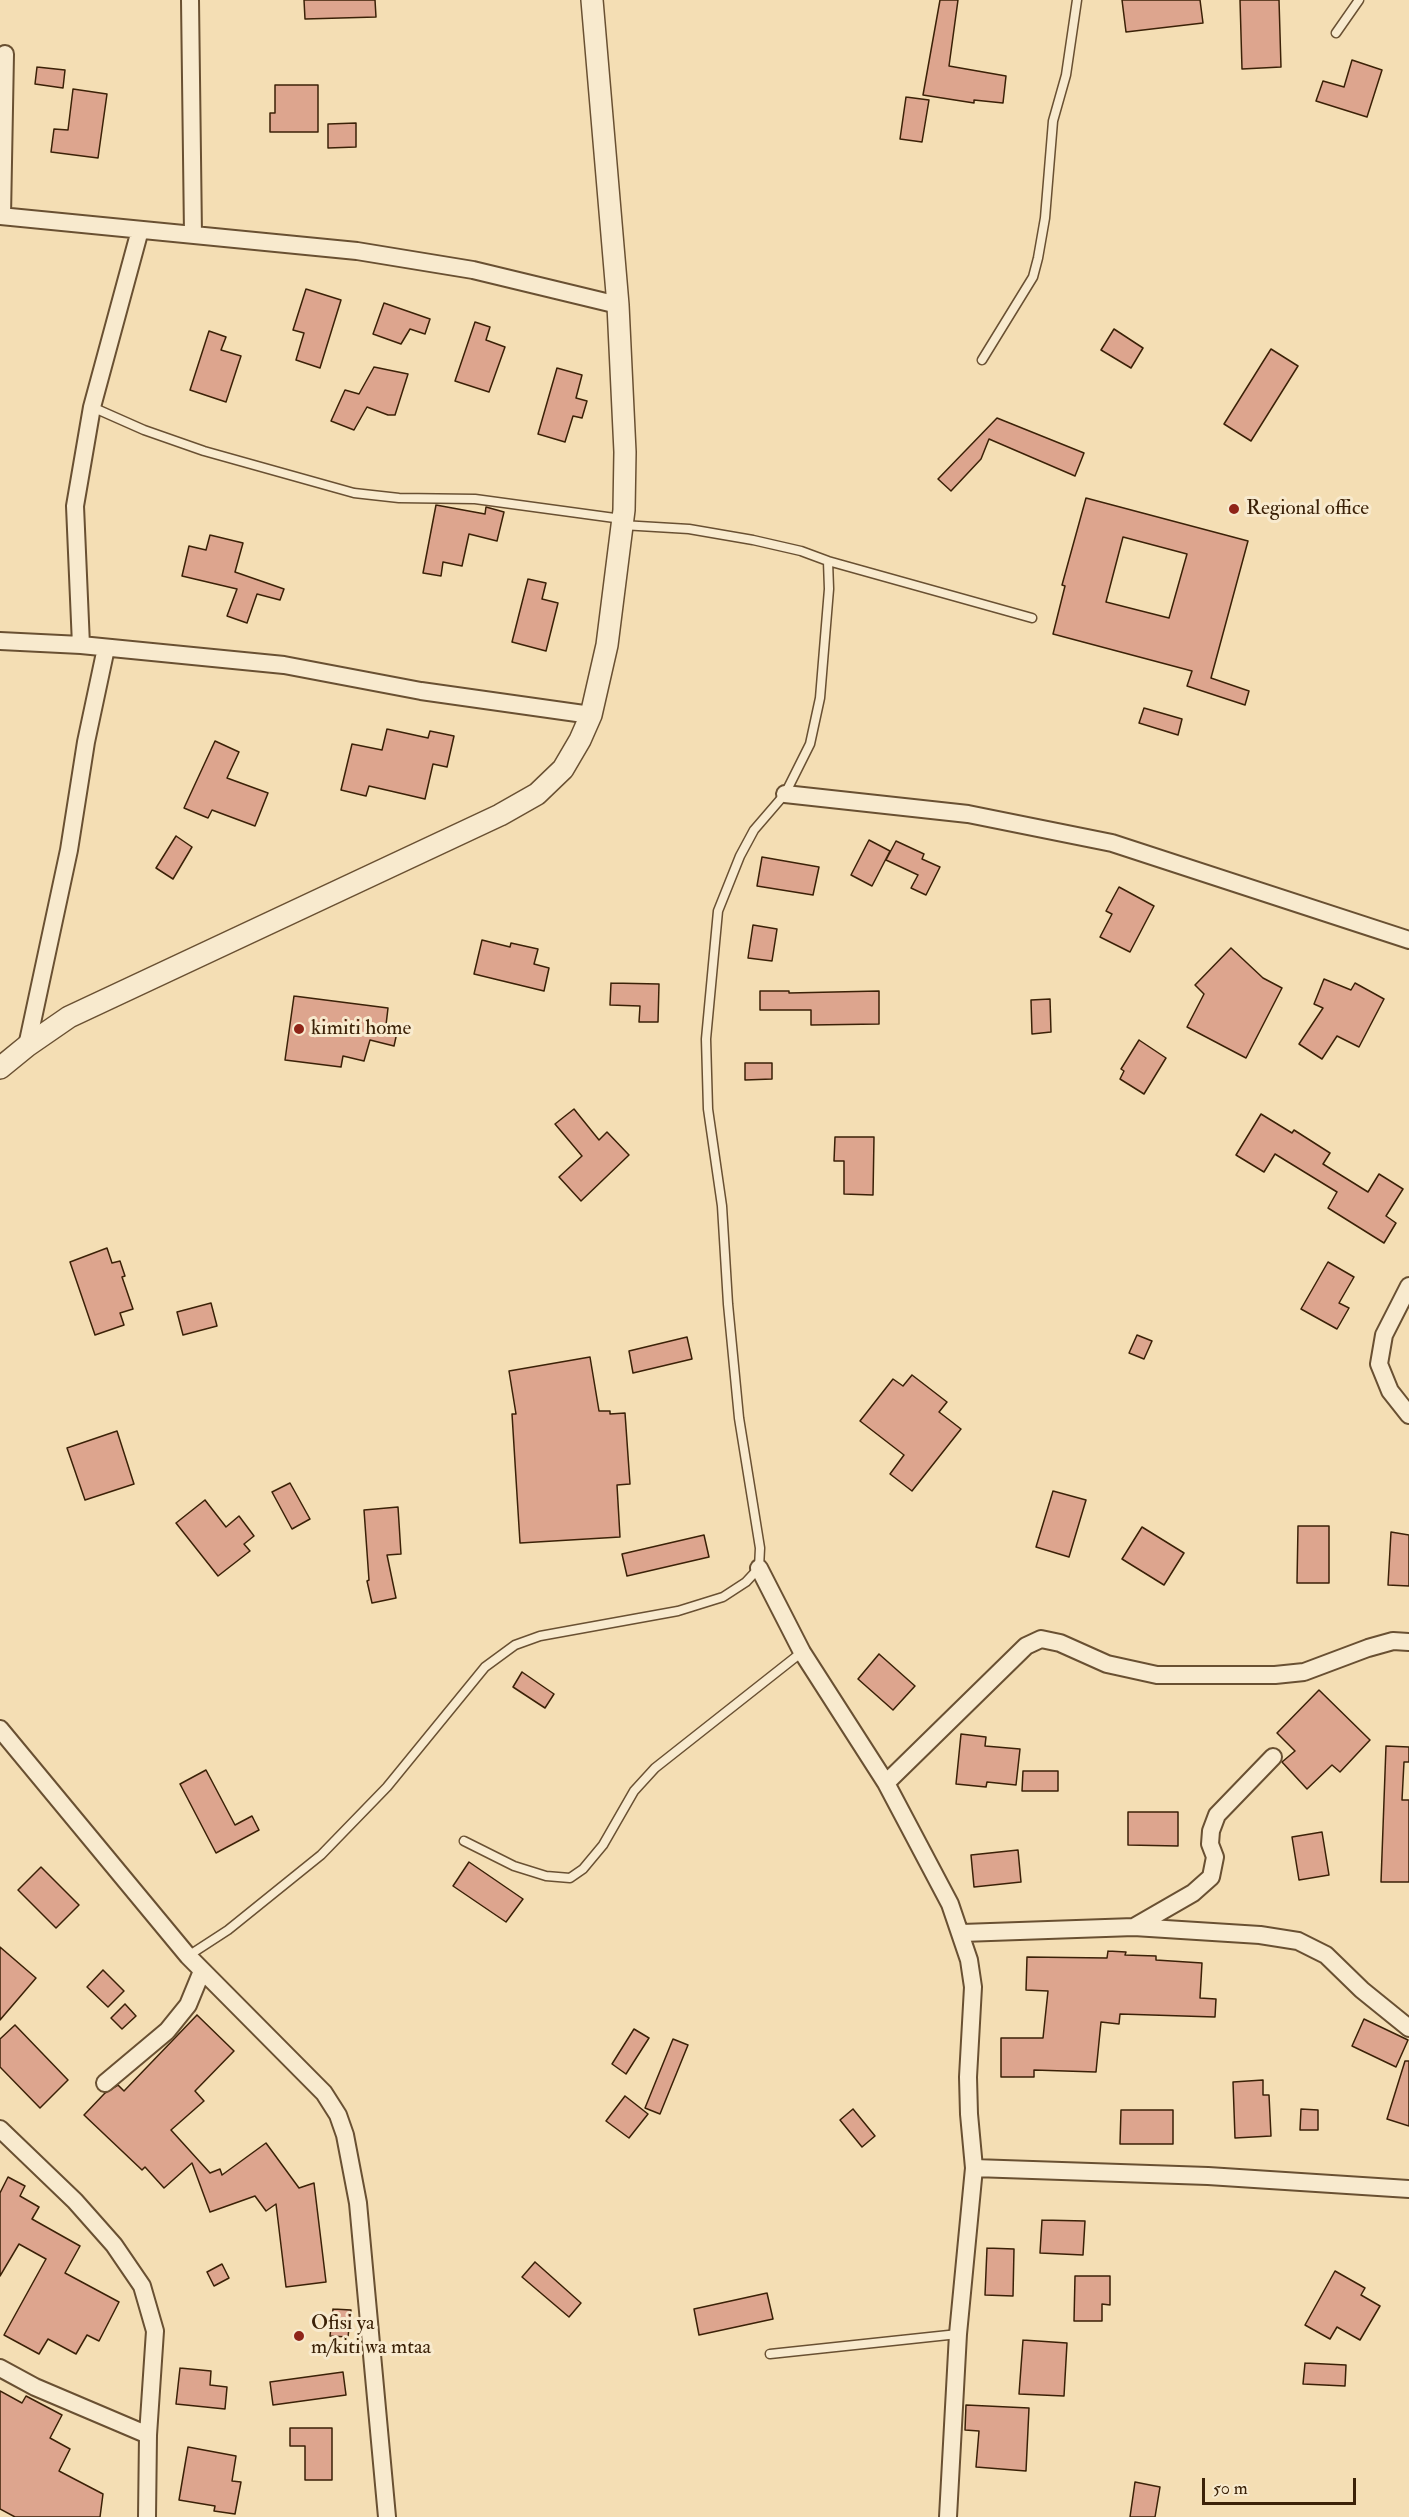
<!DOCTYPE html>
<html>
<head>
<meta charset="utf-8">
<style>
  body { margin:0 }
  #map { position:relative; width:1409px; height:2517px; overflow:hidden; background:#f4deb4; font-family:"IM FELL Double Pica",serif }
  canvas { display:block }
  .scale { position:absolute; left:1202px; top:2478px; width:154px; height:27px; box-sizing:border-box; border:3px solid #3b2107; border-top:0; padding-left:8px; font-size:18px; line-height:21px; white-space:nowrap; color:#3b2107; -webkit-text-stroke:4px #f8eace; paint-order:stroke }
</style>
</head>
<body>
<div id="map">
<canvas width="1409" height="2517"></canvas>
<div class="scale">50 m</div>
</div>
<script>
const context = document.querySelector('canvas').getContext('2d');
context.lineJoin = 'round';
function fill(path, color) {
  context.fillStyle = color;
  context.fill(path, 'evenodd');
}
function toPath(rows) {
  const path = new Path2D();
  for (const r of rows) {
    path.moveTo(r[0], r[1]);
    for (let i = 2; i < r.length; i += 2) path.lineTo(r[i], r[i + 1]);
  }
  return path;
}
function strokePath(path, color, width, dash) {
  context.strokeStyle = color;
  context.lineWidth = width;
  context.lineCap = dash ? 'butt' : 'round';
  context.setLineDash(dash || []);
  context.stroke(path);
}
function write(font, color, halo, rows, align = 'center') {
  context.font = font + ' "IM FELL Double Pica",serif';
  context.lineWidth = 6;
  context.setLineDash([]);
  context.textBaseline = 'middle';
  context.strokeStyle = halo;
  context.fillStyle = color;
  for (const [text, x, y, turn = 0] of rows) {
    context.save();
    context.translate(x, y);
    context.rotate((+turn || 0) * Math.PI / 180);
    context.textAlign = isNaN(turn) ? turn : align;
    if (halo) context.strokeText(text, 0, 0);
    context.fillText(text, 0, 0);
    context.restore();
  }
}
const building = toPath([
  [304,0,375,0,376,17,305,19,304,0],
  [940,0,958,0,949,66,1006,76,1003,103,974,100,974,103,923,95,940,0],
  [1122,0,1200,0,1203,23,1126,32,1122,0],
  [1240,0,1279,0,1281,67,1242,69,1240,0],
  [1352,60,1382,70,1367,117,1316,101,1323,81,1344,87,1352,60],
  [37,67,65,70,63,88,35,84,37,67],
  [275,85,318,85,318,132,270,132,270,113,275,113,275,85],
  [73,89,107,94,98,158,51,152,54,129,68,130,73,89],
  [906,97,929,100,922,142,900,139,906,97],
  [356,123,356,147,328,148,328,124,356,123],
  [306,289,341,300,320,368,296,360,304,333,293,330,306,289],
  [384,303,430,319,425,334,410,329,401,344,373,334,384,303],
  [475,322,490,327,486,340,505,347,489,392,455,381,475,322],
  [1114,329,1143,348,1131,368,1101,350,1114,329],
  [209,331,226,337,221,350,241,356,226,402,190,390,209,331],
  [1271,349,1298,366,1251,441,1224,424,1271,349],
  [374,367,408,374,395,415,388,415,367,407,354,430,331,421,345,390,359,394,374,367],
  [557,368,582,375,576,398,587,401,582,418,573,416,565,442,538,434,557,368],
  [997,418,1084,453,1075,476,989,439,981,459,951,491,938,479,997,418],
  [1086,498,1248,541,1211,678,1249,691,1245,705,1187,686,1192,671,1053,634,1065,586,1062,585,1086,498],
  [1123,537,1187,554,1169,618,1106,602,1123,537],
  [436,505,485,514,486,507,504,512,497,541,469,534,462,566,443,562,441,576,423,573,436,505],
  [210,535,243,543,235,572,284,589,280,600,257,594,247,623,227,616,237,589,182,576,189,546,206,550,210,535],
  [528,579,546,583,542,599,558,603,546,651,512,642,528,579],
  [1144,708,1182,719,1178,735,1139,723,1144,708],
  [387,729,428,738,430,731,454,736,447,767,433,764,425,799,369,786,366,796,341,790,352,744,382,750,387,729],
  [215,741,239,752,227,778,268,793,255,826,212,810,208,818,184,808,215,741],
  [176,836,192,847,173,879,156,868,176,836],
  [869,840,890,851,872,886,851,875,869,840],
  [896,841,924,854,922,859,940,867,926,895,911,888,918,875,886,860,896,841],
  [762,857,819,867,813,895,757,886,762,857],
  [1119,887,1154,906,1130,952,1100,937,1112,914,1106,911,1119,887],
  [753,925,777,929,772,961,748,958,753,925],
  [482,940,510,947,511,943,538,949,534,964,549,968,544,991,474,974,482,940],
  [1231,948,1263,978,1282,988,1246,1058,1187,1027,1204,994,1195,985,1231,948],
  [1324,979,1351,990,1355,983,1384,999,1359,1047,1337,1036,1322,1059,1299,1044,1323,1008,1314,1004,1324,979],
  [611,983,659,984,658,1022,639,1022,640,1006,610,1005,611,983],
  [760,991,789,991,789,993,879,991,879,1024,811,1025,811,1010,760,1010,760,991],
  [294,996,388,1008,386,1025,398,1028,394,1046,370,1040,364,1061,343,1056,341,1067,285,1060,294,996],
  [1050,999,1051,1032,1032,1034,1031,1000,1050,999],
  [1139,1040,1166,1058,1144,1094,1120,1079,1124,1071,1121,1069,1139,1040],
  [745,1063,772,1063,772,1079,745,1080,745,1063],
  [574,1109,599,1140,607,1132,629,1155,581,1201,559,1177,582,1156,555,1124,574,1109],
  [1261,1114,1292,1133,1294,1130,1330,1153,1323,1164,1368,1192,1379,1174,1403,1189,1386,1216,1396,1223,1384,1243,1328,1208,1337,1192,1275,1154,1264,1172,1236,1155,1261,1114],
  [835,1137,874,1137,873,1195,844,1194,844,1161,834,1161,835,1137],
  [107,1248,112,1263,120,1261,125,1276,122,1277,133,1309,120,1313,124,1325,95,1335,70,1262,107,1248],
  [1328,1262,1354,1277,1339,1303,1349,1308,1337,1329,1301,1309,1328,1262],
  [211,1303,217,1326,183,1335,177,1312,211,1303],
  [1137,1335,1152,1341,1144,1359,1129,1353,1137,1335],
  [687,1337,692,1359,633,1373,629,1351,687,1337],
  [590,1357,599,1411,610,1411,610,1414,625,1413,630,1484,617,1485,620,1537,520,1543,512,1414,516,1414,509,1371,590,1357],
  [912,1375,947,1402,939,1412,961,1429,912,1491,890,1474,904,1455,860,1421,893,1379,903,1386,912,1375],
  [117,1431,134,1484,85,1500,67,1448,117,1431],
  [290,1483,310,1519,292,1529,272,1492,290,1483],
  [1053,1491,1086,1500,1069,1557,1036,1547,1053,1491],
  [205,1500,226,1527,239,1516,254,1536,244,1544,250,1551,218,1576,176,1523,205,1500],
  [398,1507,401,1554,387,1555,396,1598,372,1603,367,1581,369,1580,364,1510,398,1507],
  [1298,1526,1329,1526,1329,1583,1297,1583,1298,1526],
  [1142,1527,1184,1553,1164,1585,1122,1559,1142,1527],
  [1391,1532,1409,1535,1409,1586,1388,1585,1391,1532],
  [704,1535,709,1557,627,1576,622,1554,704,1535],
  [879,1654,915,1686,893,1710,858,1679,879,1654],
  [522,1672,554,1694,545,1708,513,1687,522,1672],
  [1319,1690,1370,1740,1340,1772,1332,1765,1307,1789,1282,1762,1295,1751,1277,1733,1319,1690],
  [961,1734,986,1737,985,1746,1020,1749,1016,1785,987,1782,986,1787,956,1784,961,1734],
  [1386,1746,1409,1747,1409,1762,1404,1762,1402,1800,1409,1800,1409,1882,1381,1882,1386,1746],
  [206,1770,235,1825,252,1816,259,1830,216,1853,180,1784,206,1770],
  [1023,1771,1058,1771,1058,1791,1022,1791,1023,1771],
  [1128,1812,1178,1812,1178,1846,1128,1845,1128,1812],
  [1322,1832,1329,1875,1299,1880,1292,1837,1322,1832],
  [1018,1850,1021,1882,974,1887,971,1855,1018,1850],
  [469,1862,523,1899,506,1922,453,1886,469,1862],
  [41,1867,79,1905,56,1928,18,1890,41,1867],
  [0,1947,36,1978,0,2020,0,1947],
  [1108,1951,1126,1952,1125,1955,1156,1956,1156,1960,1202,1963,1200,1998,1216,1999,1215,2017,1120,2014,1119,2024,1101,2022,1096,2072,1034,2070,1034,2077,1001,2077,1001,2038,1043,2038,1048,1991,1026,1990,1027,1957,1107,1958,1108,1951],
  [103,1970,124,1991,108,2007,87,1987,103,1970],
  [125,2004,136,2016,122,2029,111,2018,125,2004],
  [197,2015,234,2051,195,2091,204,2101,171,2130,210,2173,220,2169,222,2175,266,2143,299,2188,314,2183,326,2282,286,2287,276,2204,266,2211,255,2196,210,2212,192,2163,164,2188,145,2167,142,2170,84,2115,105,2093,118,2085,124,2091,197,2015],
  [1364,2019,1408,2040,1396,2067,1352,2046,1364,2019],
  [15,2025,68,2080,40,2108,0,2067,0,2039,15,2025],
  [634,2029,649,2038,626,2074,612,2064,634,2029],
  [673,2039,688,2045,660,2114,645,2108,673,2039],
  [1405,2061,1409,2061,1409,2126,1387,2119,1405,2061],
  [1263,2080,1263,2095,1269,2095,1271,2136,1235,2138,1233,2082,1263,2080],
  [625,2096,648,2114,629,2138,606,2121,625,2096],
  [853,2109,875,2136,862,2147,840,2120,853,2109],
  [1301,2109,1318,2110,1318,2130,1300,2130,1301,2109],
  [1121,2110,1173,2110,1173,2144,1120,2144,1121,2110],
  [8,2177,25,2186,20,2196,39,2207,32,2219,80,2246,65,2273,119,2302,99,2341,87,2335,76,2354,48,2339,39,2354,4,2335,46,2259,19,2244,0,2276,0,2193,8,2177],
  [1042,2220,1085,2221,1083,2255,1040,2253,1042,2220],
  [987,2248,1014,2249,1013,2296,985,2295,987,2248],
  [535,2262,581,2303,569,2317,522,2277,535,2262],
  [222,2264,229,2278,214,2286,207,2272,222,2264],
  [1335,2271,1365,2288,1361,2295,1380,2306,1360,2340,1337,2327,1330,2339,1305,2325,1335,2271],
  [1075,2276,1110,2276,1110,2305,1102,2304,1102,2321,1074,2321,1075,2276],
  [767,2293,773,2319,699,2335,694,2309,767,2293],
  [333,2309,351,2310,348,2337,330,2336,333,2309],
  [1023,2340,1067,2343,1064,2396,1019,2394,1023,2340],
  [1305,2363,1346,2365,1345,2386,1303,2384,1305,2363],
  [180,2368,211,2371,210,2385,227,2387,225,2409,176,2404,180,2368],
  [343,2372,346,2395,273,2405,270,2382,343,2372],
  [0,2391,22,2403,26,2396,62,2415,50,2438,70,2449,59,2471,103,2494,100,2517,15,2517,0,2509,0,2391],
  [966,2405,1029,2408,1026,2471,976,2467,979,2431,965,2430,966,2405],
  [290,2428,332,2428,332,2480,305,2480,305,2446,290,2446,290,2428],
  [188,2447,236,2456,232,2481,241,2482,235,2514,214,2511,215,2506,179,2500,188,2447],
  [1135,2482,1160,2487,1155,2517,1130,2517,1135,2482]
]);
const service = toPath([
  [1336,33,1359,0],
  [982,360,1033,277,1038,258,1045,218,1053,121,1066,75,1077,0],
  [92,407,144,430,204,451,354,493,399,498,475,499,622,519],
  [828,561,1032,618],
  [464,1841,514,1866,546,1876,570,1878,583,1869,603,1845,634,1791,655,1768,802,1652],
  [188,1956,228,1930,321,1855,387,1787,485,1667,515,1645,540,1636,678,1611,723,1597,746,1582,759,1568,760,1548,739,1418,728,1304,722,1206,708,1109,706,1039,718,911,740,856,754,830,785,794,810,744,820,698,829,589,828,561,801,551,753,540,689,529,622,525],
  [770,2354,958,2334]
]);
const minor = toPath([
  [190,0,193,234],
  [0,216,357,251,473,270,618,305],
  [2,216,5,54],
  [0,641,81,645,284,665,421,691,591,715],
  [81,645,75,506,92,407,140,230],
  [785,794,968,814,1112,843,1409,940],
  [27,1046,69,850,86,742,106,648],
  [1409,1286,1384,1335,1379,1364,1390,1391,1409,1415],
  [759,1568,802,1652,886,1783,950,1904,969,1960,973,1987,968,2077,969,2114,974,2168,958,2334,948,2517],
  [0,1729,188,1956,324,2093,338,2115,345,2135,358,2203,387,2517],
  [886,1783,1026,1646,1041,1639,1060,1643,1107,1664,1157,1675,1275,1675,1304,1672,1368,1648,1393,1641,1409,1642],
  [1134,1927,1193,1893,1211,1877,1215,1857,1210,1844,1211,1831,1217,1815,1273,1757],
  [962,1933,1134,1927,1260,1935,1298,1941,1326,1955,1362,1990,1409,2028],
  [105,2083,167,2031,188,2005,202,1971],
  [0,2129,75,2201,114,2245,142,2286,155,2331,148,2435,147,2517],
  [974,2168,1208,2176,1409,2189],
  [0,2368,35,2387,148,2435]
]);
const tertiary = toPath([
  [0,1068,27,1046,69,1017,500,815,537,794,563,769,580,740,591,715,607,645,624,510,625,452,618,305,592,0]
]);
const markers = [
  [1234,509,6,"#8f2418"],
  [299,1029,6,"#8f2418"],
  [299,2336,6,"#8f2418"]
];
const poiNames = [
  ["Regional office",1246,509],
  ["kimiti home",311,1029],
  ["Ofisi ya",311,2324],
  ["m/kiti wa mtaa",311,2348]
];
fill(building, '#dda58e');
strokePath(building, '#3b2107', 1.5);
strokePath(service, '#695032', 11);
strokePath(minor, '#695032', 20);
strokePath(tertiary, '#695032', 24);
strokePath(service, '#f8eace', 8);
strokePath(minor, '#f8eace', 16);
strokePath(tertiary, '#f8eace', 21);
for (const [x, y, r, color] of markers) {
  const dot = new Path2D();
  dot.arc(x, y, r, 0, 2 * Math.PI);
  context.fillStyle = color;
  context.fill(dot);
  strokePath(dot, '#f8eace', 2);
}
write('21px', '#3b2107', '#f8eace', poiNames, 'left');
</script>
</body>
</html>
